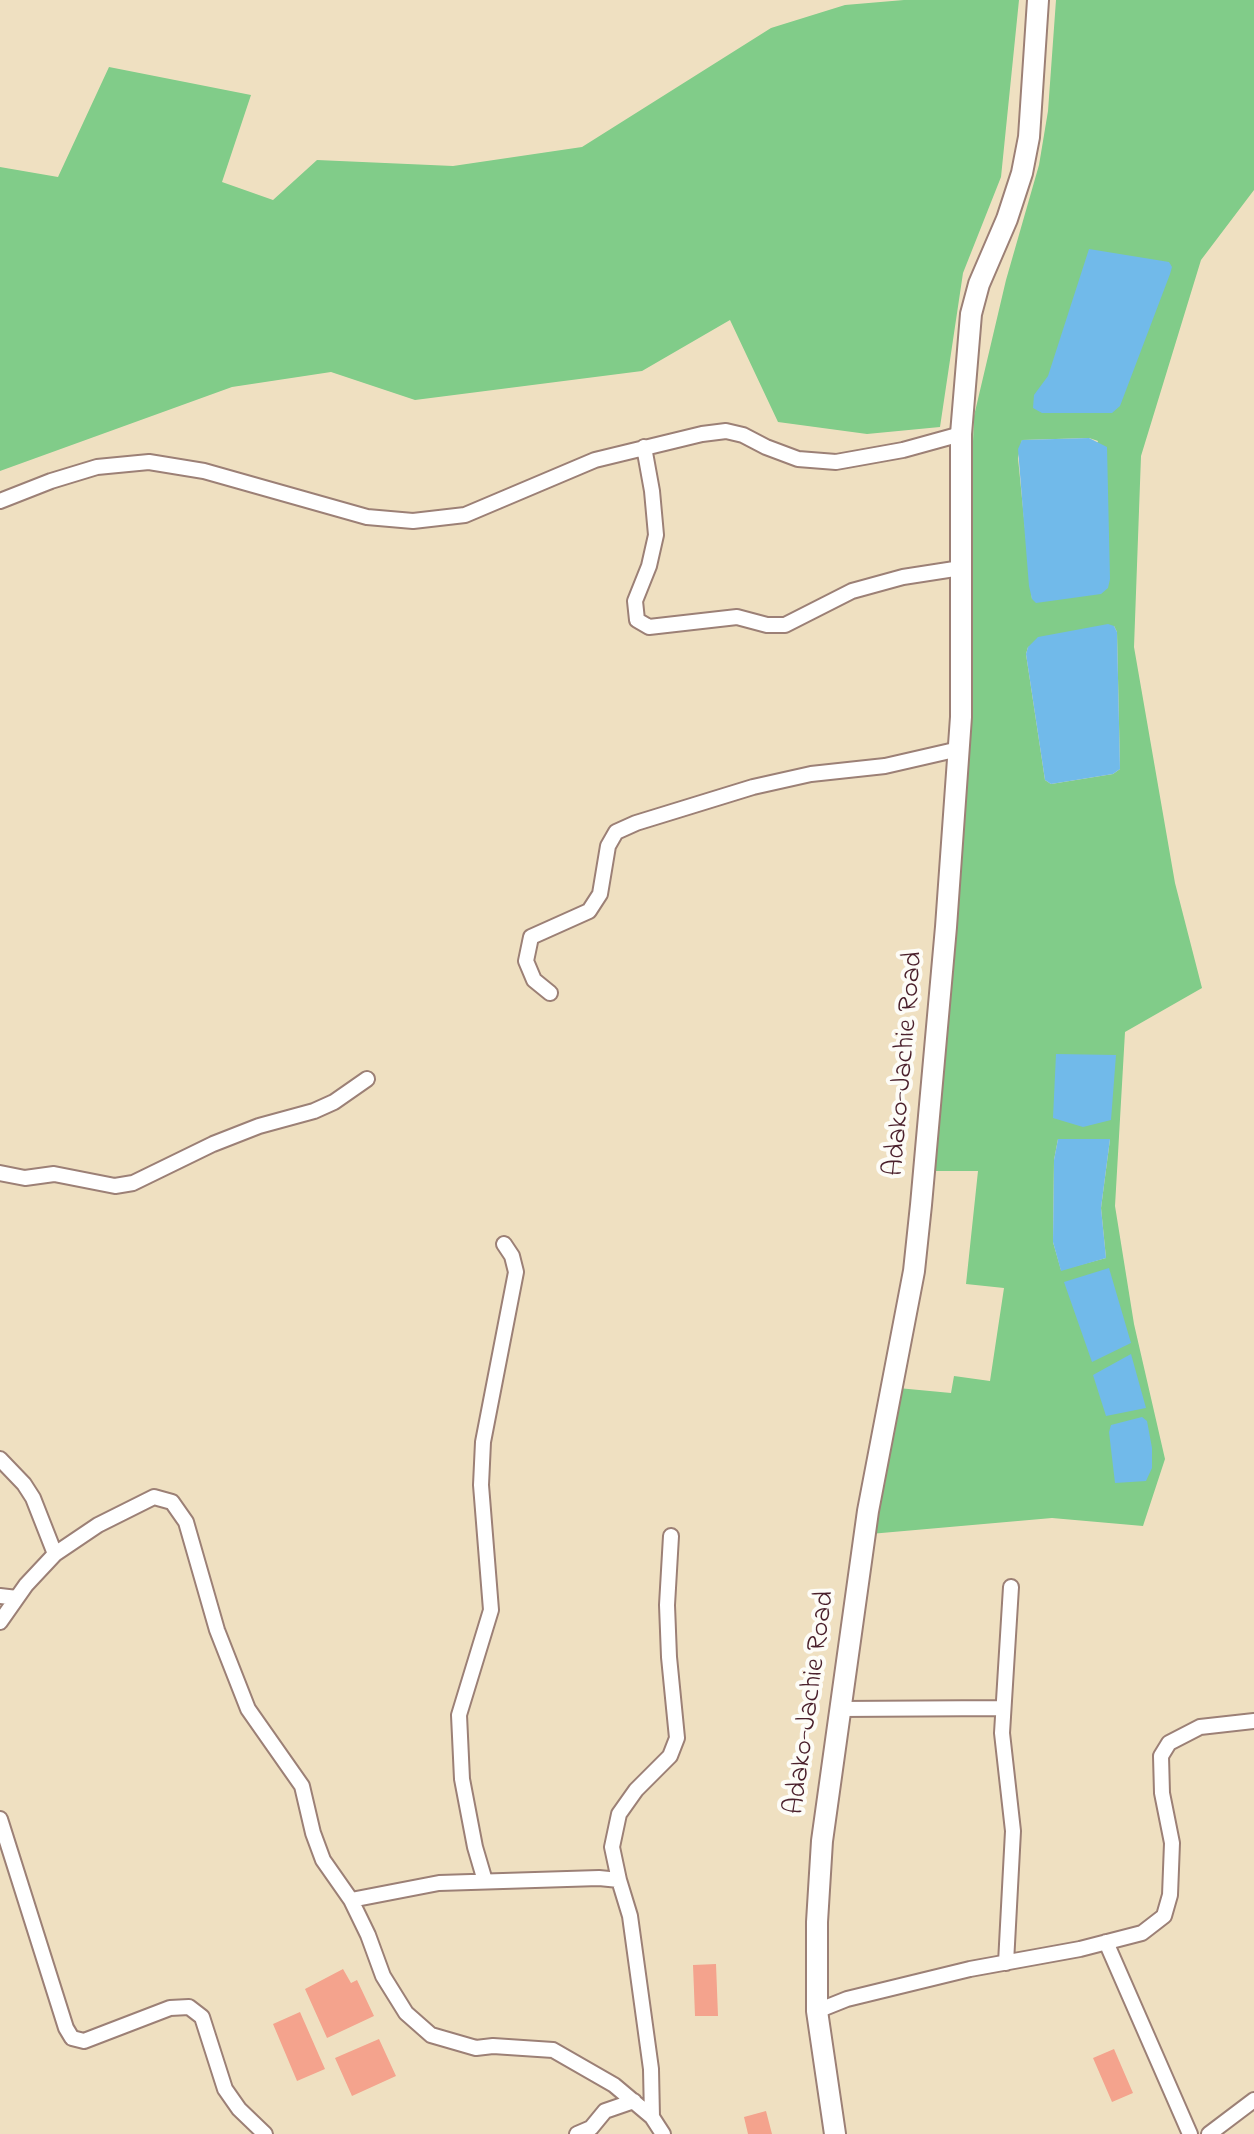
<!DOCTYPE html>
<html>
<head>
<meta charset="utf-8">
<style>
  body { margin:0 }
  canvas { display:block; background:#efe0c1 }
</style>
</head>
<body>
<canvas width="1254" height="2134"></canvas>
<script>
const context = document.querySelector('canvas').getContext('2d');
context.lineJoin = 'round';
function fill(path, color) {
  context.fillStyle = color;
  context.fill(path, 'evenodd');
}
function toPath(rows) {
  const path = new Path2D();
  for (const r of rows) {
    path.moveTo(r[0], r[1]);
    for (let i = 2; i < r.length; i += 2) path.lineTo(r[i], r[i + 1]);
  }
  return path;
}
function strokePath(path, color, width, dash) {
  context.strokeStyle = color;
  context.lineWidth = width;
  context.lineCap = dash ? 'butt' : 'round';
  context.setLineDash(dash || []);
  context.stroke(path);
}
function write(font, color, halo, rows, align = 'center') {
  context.font = font + ' "Indie Flower",sans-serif';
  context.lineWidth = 8;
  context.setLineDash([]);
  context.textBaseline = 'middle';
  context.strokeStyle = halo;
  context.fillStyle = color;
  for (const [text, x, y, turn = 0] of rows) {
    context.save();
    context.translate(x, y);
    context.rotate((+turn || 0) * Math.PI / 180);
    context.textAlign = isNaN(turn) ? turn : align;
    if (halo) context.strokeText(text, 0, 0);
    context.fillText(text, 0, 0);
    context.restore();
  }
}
const green = toPath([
  [904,0,1019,0,1001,177,963,273,940,427,867,434,778,422,730,320,642,371,415,400,331,372,232,387,0,471,0,167,58,177,109,67,251,95,222,182,273,200,317,160,453,166,582,147,771,28,845,5],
  [1056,0,1254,0,1254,190,1201,260,1141,456,1134,647,1175,883,1202,988,1125,1032,1115,1206,1134,1324,1165,1459,1143,1526,1052,1518,870,1534,898,1388,951,1393,954,1376,990,1381,1004,1288,966,1284,978,1171,933,1171,955,900,974,416,1006,280,1039,165,1048,111],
  [1089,438,1098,441,1032,599,1018,458,1022,440],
  [1114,626,1117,632,1120,769,1113,774,1051,784,1045,780,1026,654,1028,647],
  [1058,1139,1110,1139,1101,1208,1106,1258,1061,1270,1053,1242,1054,1160],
  [1142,1417,1116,1483,1114,1457]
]);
const water = toPath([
  [1089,249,1169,262,1172,267,1170,274,1120,406,1112,413,1042,413,1033,408,1034,395,1048,376],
  [1089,438,1107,447,1110,579,1108,588,1101,594,1036,603,1032,599,1029,586,1018,449,1022,440],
  [1108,624,1114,626,1117,632,1120,769,1113,774,1051,784,1045,780,1026,654,1028,647,1038,637],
  [1056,1054,1116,1055,1111,1120,1083,1127,1053,1118],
  [1058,1139,1110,1139,1101,1208,1106,1258,1061,1271,1053,1242,1054,1160],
  [1109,1268,1131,1343,1092,1362,1064,1282],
  [1131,1354,1146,1408,1106,1416,1093,1375],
  [1142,1417,1147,1421,1152,1448,1152,1468,1146,1481,1115,1483,1109,1432,1111,1425]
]);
const building = toPath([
  [716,1964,718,2016,695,2016,693,1965],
  [343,1969,351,1983,357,1980,374,2016,327,2038,305,1989],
  [300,2012,325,2069,297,2081,273,2024],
  [379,2039,396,2076,352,2096,335,2058],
  [1114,2049,1133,2093,1112,2102,1093,2058],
  [766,2111,772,2134,748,2134,744,2117]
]);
const street = toPath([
  [644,447,652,491,656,535,649,566,635,601,637,620,649,627,737,617,767,625,785,625,852,591,903,577,961,568],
  [0,501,51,481,97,467,149,462,204,471,367,517,413,521,465,515,595,460,702,434,726,431,743,435,766,447,798,459,836,462,903,450,961,434],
  [550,993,534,980,526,961,531,937,589,911,600,894,608,846,616,832,636,823,753,787,811,774,885,766,959,749],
  [0,1173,25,1178,54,1174,115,1186,133,1183,213,1144,259,1126,314,1111,334,1102,367,1079],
  [0,1459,24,1484,33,1498,55,1554],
  [0,1596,17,1598],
  [0,1622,26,1585,55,1554,98,1525,154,1497,172,1502,186,1522,217,1630,248,1709,302,1786,313,1833,323,1860,351,1900,368,1935,383,1976,406,2013,431,2035,476,2048,493,2046,553,2050,614,2085,652,2117,663,2134],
  [839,1709,1003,1708],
  [0,1819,66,2028,72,2038,84,2041,170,2008,189,2007,202,2017,225,2089,239,2109,265,2134],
  [619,1880,612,1847,619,1814,636,1790,670,1756,677,1738,669,1657,667,1605,671,1536],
  [485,1881,475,1847,462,1779,459,1715,491,1610,481,1485,483,1442,516,1272,512,1256,504,1244],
  [351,1900,439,1883,599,1878,619,1880,630,1916,651,2069,652,2117],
  [1106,1942,1190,2134],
  [1006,1963,1013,1831,1002,1733,1011,1587],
  [817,2011,847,1999,970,1969,1080,1949,1142,1933,1164,1916,1170,1895,1172,1843,1162,1793,1161,1756,1169,1743,1200,1727,1254,1721],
  [577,2134,591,2128,605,2111,634,2101],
  [1209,2134,1254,2100]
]);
const secondary = toPath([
  [835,2134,817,2011,817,1922,822,1841,868,1511,914,1271,921,1205,946,927,961,717,961,434,971,314,979,284,1007,219,1022,173,1029,137,1038,0]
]);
const streetNames = [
  ["Adako-Jachie Road",906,1064,-85],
  ["Adako-Jachie Road",812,1703,-82]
];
fill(green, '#81cc89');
fill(water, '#71baea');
fill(building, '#f4a38d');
strokePath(street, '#9c8076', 18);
strokePath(secondary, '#9c8076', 24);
strokePath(street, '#fff', 14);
strokePath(secondary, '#fff', 20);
write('28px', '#4a1f2b', '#fdfcf7', streetNames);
</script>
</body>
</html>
